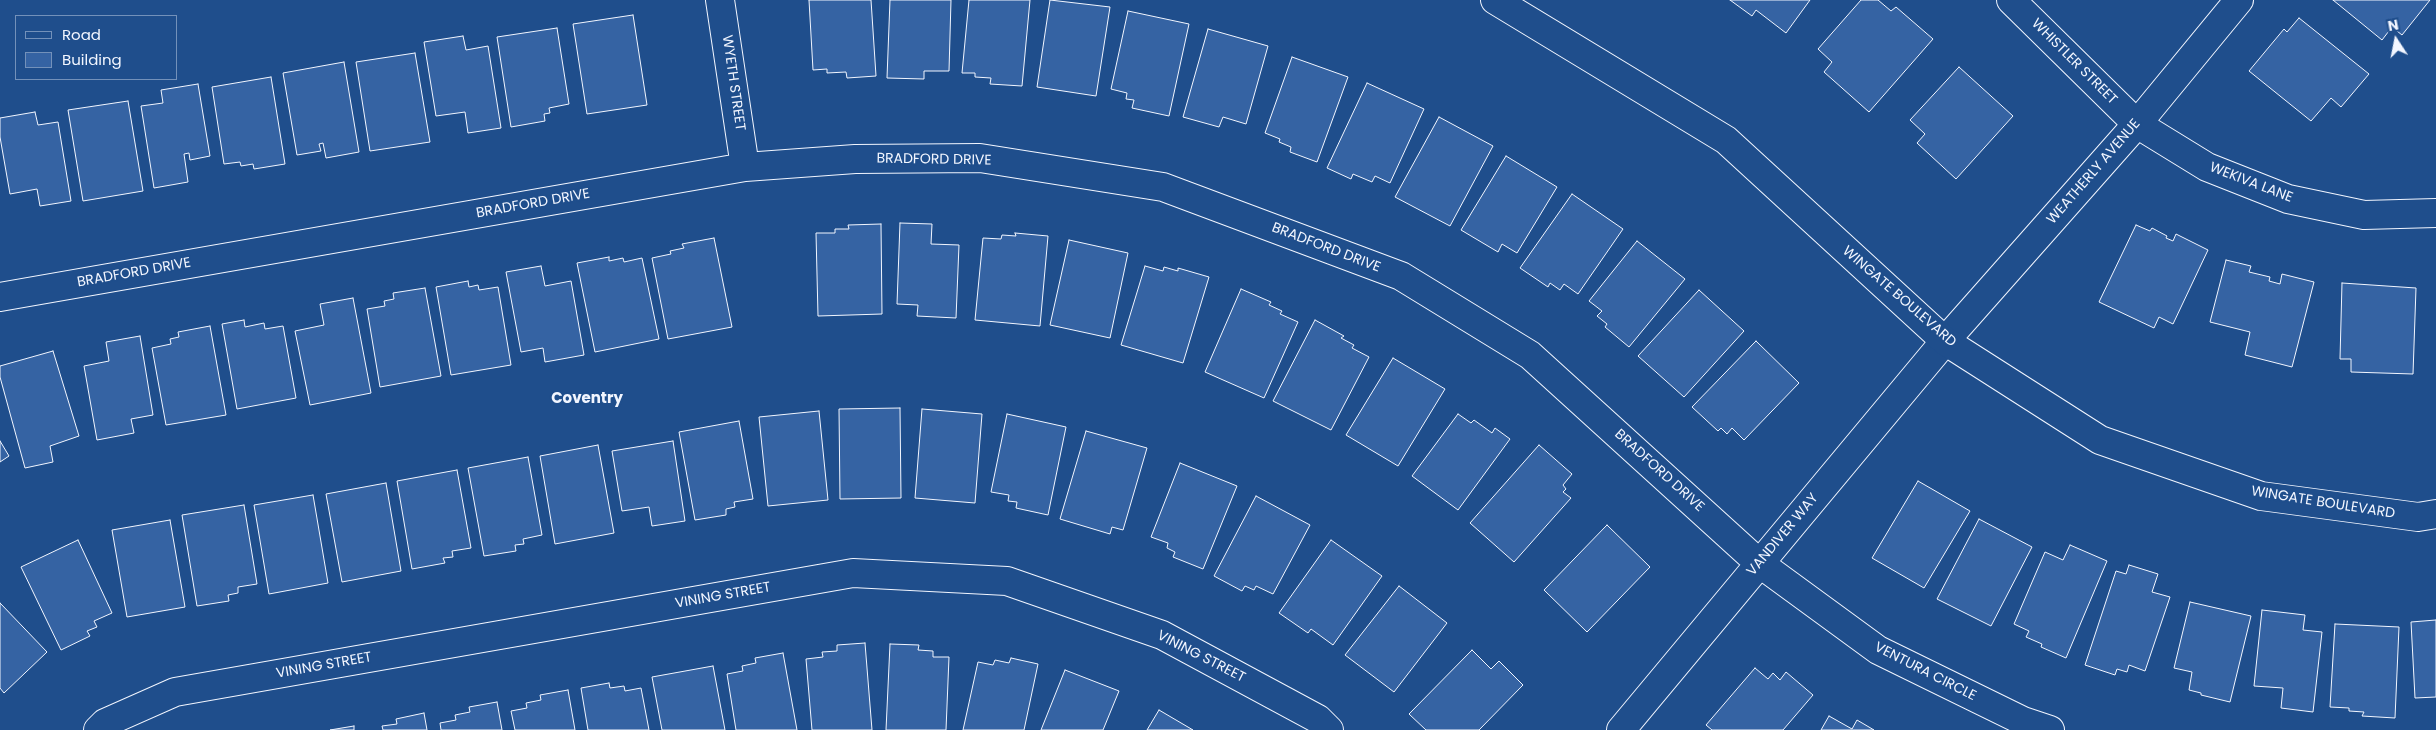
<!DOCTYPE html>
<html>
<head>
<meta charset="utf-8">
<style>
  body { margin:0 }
  #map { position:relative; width:2436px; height:730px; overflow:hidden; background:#1f4e8c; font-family:Poppins,sans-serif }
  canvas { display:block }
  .legend { position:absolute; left:15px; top:15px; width:162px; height:65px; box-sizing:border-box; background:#1f4e8c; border:1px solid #7391ba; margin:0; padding:6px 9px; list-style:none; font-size:15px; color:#f2f6ff }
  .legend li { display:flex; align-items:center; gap:10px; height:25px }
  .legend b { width:25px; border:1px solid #7391ba }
  .north { position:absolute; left:2371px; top:15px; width:50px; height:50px; -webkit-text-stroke:4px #1f4e8c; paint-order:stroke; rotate:349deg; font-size:14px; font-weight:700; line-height:20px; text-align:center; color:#f2f6ff }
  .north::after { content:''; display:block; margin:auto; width:18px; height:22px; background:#f2f6ff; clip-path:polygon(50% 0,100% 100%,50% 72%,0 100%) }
</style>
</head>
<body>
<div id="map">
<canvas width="2436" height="730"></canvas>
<ul class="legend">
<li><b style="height:6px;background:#1f4e8c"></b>Road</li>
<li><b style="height:14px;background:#3563a3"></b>Building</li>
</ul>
<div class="north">N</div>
</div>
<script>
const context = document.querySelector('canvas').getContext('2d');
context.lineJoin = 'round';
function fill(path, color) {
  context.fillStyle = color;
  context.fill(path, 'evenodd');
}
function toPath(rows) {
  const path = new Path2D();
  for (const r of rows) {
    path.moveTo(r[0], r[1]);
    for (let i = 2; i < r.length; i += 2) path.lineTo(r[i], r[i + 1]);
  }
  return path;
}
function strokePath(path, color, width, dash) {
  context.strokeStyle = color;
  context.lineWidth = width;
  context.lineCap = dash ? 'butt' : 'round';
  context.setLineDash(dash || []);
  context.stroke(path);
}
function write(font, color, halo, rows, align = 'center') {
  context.font = font + ' Poppins,sans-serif';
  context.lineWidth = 4;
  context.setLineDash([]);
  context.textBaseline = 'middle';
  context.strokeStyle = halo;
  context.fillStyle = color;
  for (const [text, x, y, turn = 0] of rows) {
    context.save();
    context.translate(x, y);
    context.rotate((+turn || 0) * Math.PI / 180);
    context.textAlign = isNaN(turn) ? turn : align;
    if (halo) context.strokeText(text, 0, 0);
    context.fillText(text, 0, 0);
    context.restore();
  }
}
const building = toPath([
  [809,0,871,0,876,76,847,78,846,72,827,73,827,69,813,70,809,0],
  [890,0,951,0,949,71,924,71,924,79,887,78,890,0],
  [969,0,1030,0,1022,86,990,84,991,78,975,77,975,73,962,73,969,0],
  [1050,0,1110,7,1096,96,1037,87,1050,0],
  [1730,0,1810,0,1786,33,1756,10,1752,16,1730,0],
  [1861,0,1878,0,1891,11,1896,7,1933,39,1869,112,1824,72,1832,62,1818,49,1861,0],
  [2333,0,2430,0,2402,35,2392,27,2382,40,2333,0],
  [1128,11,1189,24,1169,116,1132,108,1134,100,1126,99,1127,93,1111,89,1128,11],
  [633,15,647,105,587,114,573,24,633,15],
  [2299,18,2369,74,2341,107,2331,98,2311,121,2249,71,2284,29,2287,32,2299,18],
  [557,28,569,104,549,108,550,113,544,114,545,121,511,127,497,37,557,28],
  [1208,29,1268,46,1246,124,1223,117,1219,127,1183,117,1208,29],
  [463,36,466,50,488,46,501,128,468,133,465,112,436,116,424,42,463,36],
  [415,53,430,142,370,151,356,62,415,53],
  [1292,57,1348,77,1317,162,1290,152,1291,147,1279,142,1280,139,1265,133,1292,57],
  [344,62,359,152,326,158,323,143,319,144,321,151,297,155,283,73,344,62],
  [1959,67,2013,116,1956,179,1917,143,1925,134,1910,120,1959,67],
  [271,77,285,164,254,169,253,164,241,166,240,162,224,164,212,87,271,77],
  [1367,83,1424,109,1390,183,1375,176,1372,182,1353,174,1351,179,1327,168,1367,83],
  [198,84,210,156,190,160,189,153,184,154,188,182,154,188,141,106,163,103,161,90,198,84],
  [128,101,143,191,83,201,68,110,128,101],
  [35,112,38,125,58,122,71,201,40,206,37,189,10,194,0,137,0,118,35,112],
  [1439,117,1493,146,1450,226,1395,197,1439,117],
  [1506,156,1557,187,1517,253,1502,244,1498,252,1461,230,1506,156],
  [1572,194,1623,229,1578,294,1564,284,1560,290,1550,283,1548,287,1520,268,1572,194],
  [900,223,932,224,931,244,959,245,956,318,917,316,918,305,897,304,900,223],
  [881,224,882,314,818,316,816,233,835,233,835,229,849,229,848,225,881,224],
  [2136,225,2150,231,2152,228,2167,236,2166,238,2173,241,2176,234,2208,250,2173,324,2159,317,2154,328,2099,302,2136,225],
  [1015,233,1048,236,1040,326,975,320,983,238,1001,239,1002,235,1016,236,1015,233],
  [714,238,732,327,668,339,652,258,671,254,670,251,684,248,682,244,714,238],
  [1069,240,1128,253,1110,338,1050,325,1069,240],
  [1637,241,1685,279,1629,347,1605,327,1607,324,1597,316,1602,311,1589,301,1637,241],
  [609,257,609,261,623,258,624,262,642,258,659,339,595,352,577,263,609,257],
  [2226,260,2251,266,2249,272,2270,277,2269,281,2280,284,2282,274,2314,282,2292,367,2245,355,2250,332,2210,322,2226,260],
  [541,266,545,286,571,281,584,355,545,362,543,348,521,352,506,272,541,266],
  [1145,266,1163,271,1164,267,1178,271,1178,268,1209,277,1183,363,1121,345,1145,266],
  [468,281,469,287,478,285,479,290,498,287,511,365,451,375,436,287,468,281],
  [2342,283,2416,288,2413,374,2351,372,2351,359,2340,359,2342,283],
  [425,288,441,376,380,387,367,309,385,306,384,301,394,299,393,293,425,288],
  [1241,289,1271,302,1269,305,1282,311,1280,314,1298,322,1264,398,1205,372,1241,289],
  [1699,290,1744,331,1684,397,1638,356,1699,290],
  [353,298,371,393,310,405,295,331,324,325,320,304,353,298],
  [244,320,245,327,264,323,265,329,283,326,296,398,237,409,222,324,244,320],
  [1315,320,1344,336,1341,338,1354,345,1352,348,1369,357,1331,430,1273,401,1315,320],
  [210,326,226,415,166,425,152,348,171,344,170,339,179,337,178,332,210,326],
  [140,336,153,415,131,419,134,433,97,440,84,366,109,361,106,342,140,336],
  [1756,341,1799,383,1744,440,1732,428,1727,434,1721,428,1718,431,1692,407,1756,341],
  [53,351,79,436,50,446,53,462,25,468,0,377,0,366,53,351],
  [1393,358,1445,389,1398,466,1346,435,1393,358],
  [900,408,901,498,840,499,839,409,900,408],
  [922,409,982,414,975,503,915,498,922,409],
  [819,411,828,500,768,506,759,417,819,411],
  [1007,414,1066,427,1048,515,1016,508,1017,502,1008,501,1009,495,991,492,1007,414],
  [1458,414,1471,423,1474,420,1492,433,1495,428,1510,439,1458,510,1412,476,1458,414],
  [739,421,753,499,734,502,735,507,726,509,726,515,695,520,679,432,739,421],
  [1086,431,1147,448,1123,530,1112,527,1110,534,1060,519,1086,431],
  [0,441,9,456,0,462,0,441],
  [673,441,685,521,652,526,649,507,622,511,612,451,673,441],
  [598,445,614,533,555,544,540,456,598,445],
  [1539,445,1572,474,1563,485,1566,489,1563,492,1571,498,1514,562,1470,523,1539,445],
  [528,457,542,535,523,539,524,544,515,545,516,551,484,556,468,468,528,457],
  [1180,463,1237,486,1203,569,1173,557,1175,552,1167,548,1168,543,1151,537,1180,463],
  [457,470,471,548,452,551,453,557,443,558,445,563,412,569,397,481,457,470],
  [1918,481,1970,511,1924,588,1872,558,1918,481],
  [386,483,401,571,342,582,326,494,386,483],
  [313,495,328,583,269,594,254,505,313,495],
  [1256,496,1310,525,1273,594,1256,586,1254,590,1245,586,1242,591,1214,576,1256,496],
  [244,505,257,584,238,587,238,593,228,595,229,601,197,606,182,515,244,505],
  [1979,519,2032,547,1991,626,1937,599,1979,519],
  [170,520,185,607,127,617,112,530,170,520],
  [1607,525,1650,567,1587,632,1544,590,1607,525],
  [78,540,112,613,94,621,97,627,87,631,90,636,61,650,21,567,78,540],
  [1331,540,1382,576,1333,645,1311,629,1308,633,1279,613,1331,540],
  [2070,545,2107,561,2066,658,2041,647,2042,644,2026,637,2029,631,2014,624,2045,552,2063,560,2070,545],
  [2129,565,2158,574,2152,592,2170,597,2145,671,2129,665,2127,672,2117,669,2115,675,2085,665,2116,571,2126,574,2129,565],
  [1399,586,1447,623,1394,692,1345,655,1399,586],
  [2190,602,2251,616,2230,702,2201,695,2201,693,2189,690,2192,672,2174,668,2190,602],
  [0,603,47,652,4,693,0,688,0,603],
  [2262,610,2305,615,2303,630,2322,632,2313,712,2281,708,2283,688,2254,686,2262,610],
  [2436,620,2436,697,2415,698,2411,622,2436,620],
  [2335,624,2399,627,2395,718,2362,716,2364,712,2349,711,2349,708,2330,707,2335,624],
  [865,643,872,730,812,730,806,659,823,657,822,652,837,651,837,645,865,643],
  [890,644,919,645,918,650,933,651,933,657,949,657,946,730,886,730,890,644],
  [1472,650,1491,669,1499,661,1523,685,1479,730,1426,730,1409,714,1472,650],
  [783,653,797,730,736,730,727,674,743,671,742,666,756,663,755,658,783,653],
  [1011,658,1038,664,1024,730,963,730,978,662,993,665,995,660,1009,663,1011,658],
  [713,666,725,730,662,730,652,677,713,666],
  [1755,668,1768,679,1773,673,1780,680,1786,672,1813,695,1783,730,1712,730,1706,725,1755,668],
  [1065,670,1119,691,1103,730,1041,730,1065,670],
  [609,683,610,688,624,686,625,691,641,688,649,730,588,730,581,688,609,683],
  [568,690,575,730,515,730,511,711,527,708,526,703,541,700,540,695,568,690],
  [497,702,502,730,441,730,440,723,456,720,455,715,470,712,469,707,497,702],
  [1159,710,1193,730,1147,730,1159,710],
  [424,713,427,730,383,730,382,726,397,724,396,719,424,713],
  [1829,716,1852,729,1857,720,1874,730,1821,730,1829,716],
  [354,726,354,730,330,730,354,726]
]);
const minor = toPath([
  [720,0,745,167],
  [2011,0,2137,124,2207,167,2288,199,2364,215,2436,213],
  [0,297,745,167,855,159,980,158,1163,187,1401,276,1530,355,1759,563,1878,650,2023,721,2050,730],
  [98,730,105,723,175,692,853,573,1007,581,1162,635,1318,719,1329,730],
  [1621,730,1945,341,2137,124,2239,0]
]);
const tertiary = toPath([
  [1495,0,1726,140,1945,341,2100,440,2261,496,2418,517,2436,514]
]);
const streetNames = [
  ["WHISTLER STREET",2074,62,45],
  ["WYETH STREET",733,83,82],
  ["BRADFORD DRIVE",934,160,1],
  ["WEATHERLY AVENUE",2094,172,-49],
  ["WEKIVA LANE",2251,183,21],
  ["BRADFORD DRIVE",533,204,-10],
  ["BRADFORD DRIVE",1326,248,21],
  ["BRADFORD DRIVE",134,273,-10],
  ["WINGATE BOULEVARD",1899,297,41],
  ["BRADFORD DRIVE",1659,471,42],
  ["WINGATE BOULEVARD",2323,503,9],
  ["VANDIVER WAY",1783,535,-50],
  ["VINING STREET",723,596,-10],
  ["VINING STREET",1201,657,27],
  ["VINING STREET",324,666,-10],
  ["VENTURA CIRCLE",1925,672,27]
];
const neighbourhoodNames = [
  ["Coventry",587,399]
];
fill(building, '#3563a3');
strokePath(building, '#f2f6ff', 1);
strokePath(minor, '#f2f6ff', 30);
strokePath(tertiary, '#f2f6ff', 30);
strokePath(minor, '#1f4e8c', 28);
strokePath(tertiary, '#1f4e8c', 28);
write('14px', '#f2f6ff', '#1f4e8c', streetNames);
write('bold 15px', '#f2f6ff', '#1f4e8c', neighbourhoodNames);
</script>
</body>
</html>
